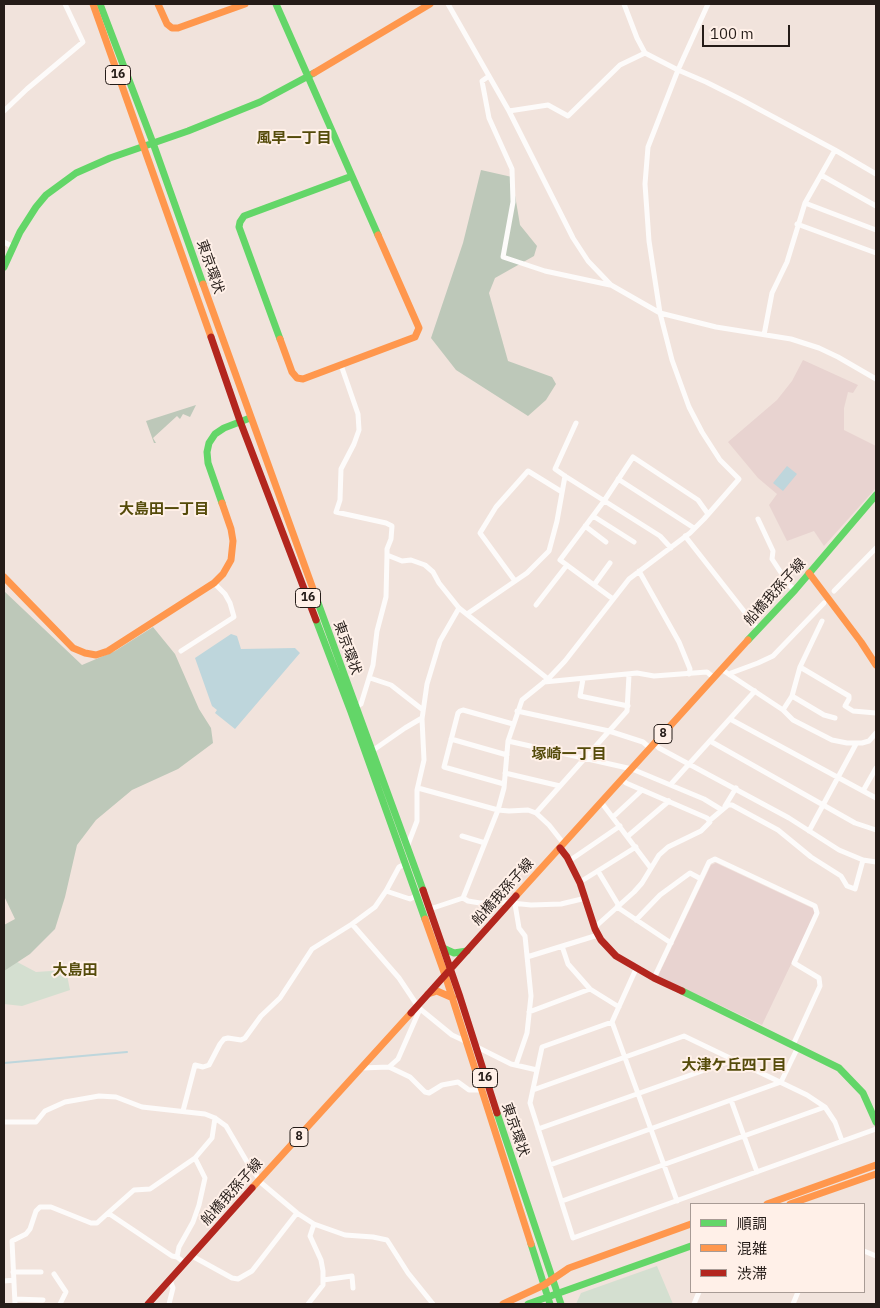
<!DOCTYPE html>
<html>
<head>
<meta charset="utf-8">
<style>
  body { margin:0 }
  #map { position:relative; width:880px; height:1308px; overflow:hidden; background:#f1e3dc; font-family:"IBM Plex Sans","Noto Sans JP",sans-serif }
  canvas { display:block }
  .frame { position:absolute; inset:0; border:5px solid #251c18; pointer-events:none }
  .legend { position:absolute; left:690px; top:1203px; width:175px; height:90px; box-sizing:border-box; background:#fff0e8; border:1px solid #a89b95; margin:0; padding:6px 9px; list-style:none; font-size:15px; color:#251c18 }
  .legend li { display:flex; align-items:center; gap:10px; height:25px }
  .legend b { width:25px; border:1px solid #a89b95 }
  .scale { position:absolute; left:702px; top:25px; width:88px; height:22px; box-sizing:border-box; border:2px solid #251c18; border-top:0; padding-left:6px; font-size:15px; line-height:18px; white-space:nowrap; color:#251c18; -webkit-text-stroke:4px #fff0e8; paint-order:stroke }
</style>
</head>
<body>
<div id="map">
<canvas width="880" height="1308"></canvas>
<div class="frame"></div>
<ul class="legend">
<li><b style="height:6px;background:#63d668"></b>順調</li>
<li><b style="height:6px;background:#ff974d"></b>混雑</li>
<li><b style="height:6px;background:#b3261e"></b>渋滞</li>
</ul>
<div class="scale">100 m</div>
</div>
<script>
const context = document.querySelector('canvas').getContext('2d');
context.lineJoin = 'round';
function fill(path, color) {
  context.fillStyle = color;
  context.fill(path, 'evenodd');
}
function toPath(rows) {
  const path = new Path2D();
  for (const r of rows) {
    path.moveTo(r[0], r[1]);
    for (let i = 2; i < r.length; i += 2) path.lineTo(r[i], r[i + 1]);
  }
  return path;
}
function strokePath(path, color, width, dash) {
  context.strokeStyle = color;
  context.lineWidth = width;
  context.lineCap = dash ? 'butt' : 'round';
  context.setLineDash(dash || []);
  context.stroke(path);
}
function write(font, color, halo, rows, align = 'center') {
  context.font = font + ' "IBM Plex Sans","Noto Sans JP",sans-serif';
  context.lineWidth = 4;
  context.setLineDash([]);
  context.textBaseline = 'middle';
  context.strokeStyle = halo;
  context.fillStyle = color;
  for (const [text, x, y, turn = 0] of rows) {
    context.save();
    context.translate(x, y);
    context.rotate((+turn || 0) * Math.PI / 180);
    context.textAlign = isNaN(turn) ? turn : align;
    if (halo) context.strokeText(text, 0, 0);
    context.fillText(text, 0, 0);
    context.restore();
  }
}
const education = toPath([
  [803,360,858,385,853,393,848,392,844,408,844,430,876,446,876,488,824,546,814,531,787,541,769,505,777,494,758,478,728,442,777,400,792,381],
  [716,863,814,909,815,914,762,1025,658,976,711,865]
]);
const green = toPath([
  [4,955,36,972,66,970,70,990,22,1006,4,1004],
  [657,1266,673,1304,576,1304,581,1293]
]);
const forest = toPath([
  [481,170,512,177,520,225,537,246,534,256,495,278,489,293,508,361,552,377,556,384,546,400,528,416,456,370,431,338,463,243],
  [196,405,190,417,183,414,180,419,177,416,153,438,156,443,154,443,146,421],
  [4,591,82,665,115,651,153,627,175,654,199,709,211,728,213,743,178,769,132,790,96,820,77,845,65,897,55,929,30,954,4,971,4,925,15,919,4,896]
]);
const water = toPath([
  [787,466,797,474,783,491,773,483],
  [231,634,237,636,241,649,295,648,300,653,235,729,215,713,217,710,212,706,195,658]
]);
const stream = toPath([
  [4,1063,127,1052]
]);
const street = toPath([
  [448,4,509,111,573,238,588,261,611,285,660,313,716,327,791,339,819,348,838,357,876,379],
  [624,4,637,38,645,53,678,70,708,4],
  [489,76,482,81,489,118,512,169,513,202,503,257,545,271,610,285],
  [4,111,27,89,83,42,65,4],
  [509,111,548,105,568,116,620,65,645,53],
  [821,175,876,206],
  [805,203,876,230],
  [797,224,876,253],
  [4,242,13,247],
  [764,335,772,293,787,262,805,203,835,150],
  [341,365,358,414,359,430,354,444,341,469,340,500,336,512,386,523,392,526,391,539,387,549,387,555,402,561,411,560,425,565,433,572,439,583,459,608,548,679],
  [576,423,555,469,565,476,660,536,671,548],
  [618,479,694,528],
  [593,516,634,542],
  [758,519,773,551,772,559,789,585,795,590],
  [585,526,606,542],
  [685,536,758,629],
  [639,571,679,642,690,669,689,674],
  [515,581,480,533,496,507,528,471,562,492],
  [594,585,610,563],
  [834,591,876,548],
  [613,599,560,560,604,501,633,457,698,500,708,514],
  [536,605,567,565],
  [467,614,527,573,549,551,557,521,565,476],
  [181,651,234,617,230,603,225,594,214,583],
  [800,667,849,696,849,699,845,706,853,711,876,713],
  [721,669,783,710,793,720,832,740,847,743,862,743,869,741,876,733],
  [730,675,731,673,758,663,773,656,824,603],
  [370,678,391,685,423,710],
  [583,679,580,696,628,706],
  [544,682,637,673,654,676,707,672,713,677],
  [792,696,824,715,835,718],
  [355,707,361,704,373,665,377,631,386,597,387,555],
  [783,710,792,696,800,667,822,621],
  [517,711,609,731,643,742,650,748],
  [730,719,876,798],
  [451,739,507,755],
  [508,741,632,769,704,799,722,810,728,805,732,805,778,830,811,857,841,876,847,886,855,889,863,860],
  [710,741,855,823,876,830],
  [654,743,659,748,789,818,839,850,863,860,876,862],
  [372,751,405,728,422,718],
  [505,773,560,786],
  [504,784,444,767,458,713,460,711,463,710,513,724],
  [671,784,755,691],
  [418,788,498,810,509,811,528,810,536,813,549,825,564,844],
  [863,791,876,768],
  [601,802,650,867],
  [725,806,736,788],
  [536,813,627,711,629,675],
  [613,817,642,790],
  [709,821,722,810],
  [809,831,856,744],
  [462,836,485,843],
  [628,836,669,801],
  [407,847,417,821,417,790,424,760,422,719,427,684,440,641,459,608],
  [569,861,620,826],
  [598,871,619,906],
  [701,879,709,862,715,859,815,906,817,913,794,963,819,978,820,986,793,1045],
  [580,882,636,847],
  [386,891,399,867,405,864],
  [463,898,468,901,480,903,502,902,531,905,561,904,586,898],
  [515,904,519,928,525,936,531,996,527,1033,516,1065],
  [617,907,671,943],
  [430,909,463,898,498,810,504,788,508,741,522,700,548,679,565,661,629,579,690,533,704,519,739,479,720,460,702,432,689,407,672,360,660,313,649,241,645,184,648,147,678,70,706,82,740,99,835,150,876,174],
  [636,920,660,895,690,873,701,879,654,978],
  [352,924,399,978,417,1005],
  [594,928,634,892,642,883,659,855,668,847,701,831,710,822,707,818,626,783,622,779],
  [562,946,568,964,590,989,619,1007],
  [527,957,598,935],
  [636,969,612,1022,677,1201],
  [419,1008,452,1035,467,1042],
  [529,1012,590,989],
  [612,1022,542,1047,530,1103,573,1238,876,1129],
  [475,1046,511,1064,537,1070],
  [389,1067,398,1059,420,1009],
  [361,1068,389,1067,410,1077,425,1092,429,1093,442,1085,458,1082,469,1090,482,1090],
  [533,1090,684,1036,807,1095,825,1107,835,1122,842,1141],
  [731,1100,757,1172],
  [183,1111,195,1065,203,1067,209,1065,220,1044,224,1039,228,1038,241,1040,245,1038,261,1016,280,998,312,949,352,924,375,907,386,891,410,899,416,896],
  [4,1122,36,1122,45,1111,65,1102,99,1096,116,1097,142,1107,205,1114,215,1118,226,1126,250,1167,260,1180],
  [538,1129,733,1060],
  [550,1165,781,1082,798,1047],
  [259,1181,297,1213,314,1224,345,1235,373,1237,387,1240,408,1273,433,1304],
  [562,1201,825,1107],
  [864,1251,876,1256],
  [192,1256,232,1278,238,1279,252,1271,297,1213],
  [177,1257,172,1256,108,1213,134,1190,150,1189,195,1158],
  [185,1263,177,1257,179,1247,193,1222,199,1205,205,1178,195,1158,212,1138,215,1118],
  [13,1272,41,1272],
  [54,1274,66,1292,60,1304],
  [323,1280,352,1276,353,1288],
  [4,1281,14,1280],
  [15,1299,43,1300],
  [15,1304,12,1241,26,1234,30,1229,36,1211,40,1207,51,1207,91,1223,97,1223,108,1213],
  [169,1304,173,1288,170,1280],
  [308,1304,323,1285,323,1271,321,1260,310,1236,314,1224],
  [694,1304,699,1292],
  [793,1304,798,1292]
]);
const fast = toPath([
  [100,4,153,143,203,284],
  [276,4,378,235],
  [4,267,20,232,36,207,46,195,76,173,110,158,188,131,260,102,314,73],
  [280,339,239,227,240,222,244,216,352,176],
  [222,503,208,463,207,452,209,443,215,434,224,428,250,418],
  [317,600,423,890],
  [316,620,351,712,425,919],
  [748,640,795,590,876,495],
  [443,948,454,953,467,951],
  [682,991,839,1068,863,1093,876,1122],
  [497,1113,561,1304],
  [531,1244,550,1304],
  [528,1304,691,1246]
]);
const slow = toPath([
  [93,4,211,337],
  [158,4,167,24,172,28,178,28,245,4],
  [314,73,430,4],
  [203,284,317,600],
  [280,339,292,372,297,378,303,379,415,337,419,328,378,235],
  [809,573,861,642,876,665],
  [4,577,73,648,85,653,96,655,108,651,214,583,223,574,231,560,233,541,231,529,222,503],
  [516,896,748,640],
  [425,919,445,975,531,1244],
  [428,994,437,991,453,998],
  [252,1188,411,1013],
  [767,1204,876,1165],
  [790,1204,876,1174],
  [503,1304,544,1285,569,1268,691,1224]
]);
const jam = toPath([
  [211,337,240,421,316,620],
  [560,848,567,857,580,883,595,929,601,940,616,956,654,978,682,991],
  [423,890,460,997,497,1113],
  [411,1013,516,896],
  [148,1304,252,1188]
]);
const shields = [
  [118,75,25],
  [308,598,25],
  [663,734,18],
  [485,1078,25],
  [299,1137,18]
];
const shieldNames = [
  ["16",118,75],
  ["16",308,598],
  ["8",663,734],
  ["16",485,1078],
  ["8",299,1137]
];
const streetNames = [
  ["東京環状",210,267,71],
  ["船橋我孫子線",775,592,-48],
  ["東京環状",347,648,70],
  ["船橋我孫子線",503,892,-48],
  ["東京環状",515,1130,71],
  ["船橋我孫子線",232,1192,-48]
];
const neighbourhoodNames = [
  ["風早一丁目",294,139],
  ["大島田一丁目",164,510],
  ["塚崎一丁目",569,755],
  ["大島田",75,971],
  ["大津ケ丘四丁目",734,1066]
];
fill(education, '#e8d3d0');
fill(green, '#d4dfd0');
fill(forest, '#bdc8b9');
fill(water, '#bed6dc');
strokePath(stream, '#bed6dc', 2);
strokePath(street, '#fdfbfa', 5);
strokePath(fast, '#63d668', 7);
strokePath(slow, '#ff974d', 7);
strokePath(jam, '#b3261e', 7);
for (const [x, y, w] of shields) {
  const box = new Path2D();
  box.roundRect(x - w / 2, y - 9.5, w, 19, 4);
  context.fillStyle = '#fff0e8';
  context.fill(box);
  strokePath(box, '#251c18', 1);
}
write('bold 12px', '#251c18', null, shieldNames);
write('14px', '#251c18', '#fff0e8', streetNames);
write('bold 15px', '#554b0a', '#fff0e8', neighbourhoodNames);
</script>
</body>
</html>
